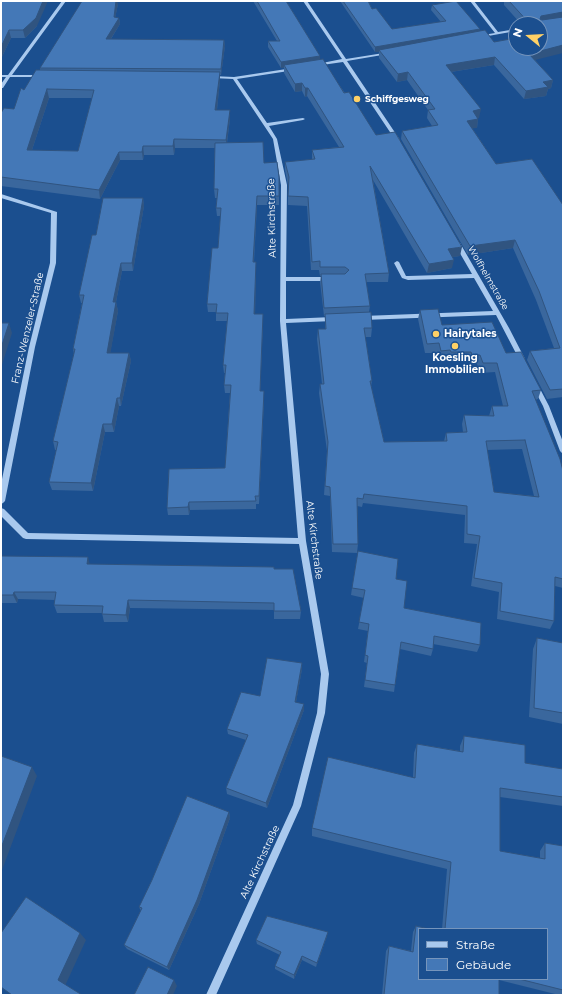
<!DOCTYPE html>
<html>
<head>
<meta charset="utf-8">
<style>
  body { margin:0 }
  #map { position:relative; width:564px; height:996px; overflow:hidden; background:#1b4f8f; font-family:Montserrat,sans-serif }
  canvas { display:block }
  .frame { position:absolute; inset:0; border:2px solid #fff; pointer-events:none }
  .legend { position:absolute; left:418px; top:928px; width:130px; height:52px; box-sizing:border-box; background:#1b4f8f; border:1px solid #7695bc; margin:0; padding:5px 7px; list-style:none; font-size:12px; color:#fff }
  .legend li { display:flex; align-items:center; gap:8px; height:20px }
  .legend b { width:20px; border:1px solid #7695bc }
  .north { position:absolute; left:508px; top:16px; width:40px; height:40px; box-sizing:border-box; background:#1b4f8f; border:1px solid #7695bc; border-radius:50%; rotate:288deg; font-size:11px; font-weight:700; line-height:16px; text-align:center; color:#fff }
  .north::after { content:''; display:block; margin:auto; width:14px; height:18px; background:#ffd166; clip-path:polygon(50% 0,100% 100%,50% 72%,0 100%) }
</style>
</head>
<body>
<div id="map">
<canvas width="564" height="996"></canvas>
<div class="frame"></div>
<ul class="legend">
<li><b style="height:5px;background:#a9c9ee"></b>Straße</li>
<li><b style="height:11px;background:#4478b7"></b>Gebäude</li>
</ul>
<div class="north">N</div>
</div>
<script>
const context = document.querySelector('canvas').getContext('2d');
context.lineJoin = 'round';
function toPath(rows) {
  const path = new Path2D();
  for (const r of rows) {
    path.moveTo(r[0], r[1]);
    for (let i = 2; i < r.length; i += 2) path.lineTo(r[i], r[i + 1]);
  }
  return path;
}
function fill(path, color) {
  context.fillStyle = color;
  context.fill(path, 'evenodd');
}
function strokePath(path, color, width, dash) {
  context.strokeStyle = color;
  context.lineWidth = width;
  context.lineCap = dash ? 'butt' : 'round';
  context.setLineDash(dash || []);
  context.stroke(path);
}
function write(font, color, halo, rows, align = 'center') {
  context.font = font + ' Montserrat,sans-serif';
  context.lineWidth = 3;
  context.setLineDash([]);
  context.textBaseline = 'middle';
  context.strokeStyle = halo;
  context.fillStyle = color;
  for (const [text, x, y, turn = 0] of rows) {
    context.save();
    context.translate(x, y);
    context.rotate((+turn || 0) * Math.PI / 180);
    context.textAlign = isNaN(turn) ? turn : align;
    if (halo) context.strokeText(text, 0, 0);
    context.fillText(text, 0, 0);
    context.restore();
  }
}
const minor = toPath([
  [62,1,66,1,12,75,44,75,44,77,10,77,3,88,1,88,1,84,6,77,1,77,1,75,8,75,62,1],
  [303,1,307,1,346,59,390,52,390,54,388,54,347,61,400,140,400,141,396,141,343,62,315,66,315,64,317,64,342,59,303,1],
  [470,1,474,1,498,32,516,29,516,31,477,38,477,36,495,33,470,1],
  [293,68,295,68,295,70,237,79,267,123,303,118,305,119,303,120,269,126,277,139,287,185,286,277,329,277,332,279,329,281,286,281,286,319,333,317,336,319,333,321,286,323,306,541,329,674,325,713,301,806,216,995,206,995,293,805,317,713,321,674,299,544,26,539,23,538,1,516,1,508,4,509,28,533,298,538,280,321,281,185,273,139,233,79,212,78,210,77,212,76,234,77,293,68],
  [1,194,57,212,56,263,35,347,5,501,3,503,1,504,1,484,29,347,50,263,51,213,1,198,1,194],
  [457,241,460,243,509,328,525,359,524,361,520,361,496,315,363,320,360,318,363,316,493,311,474,278,408,280,402,278,394,263,397,261,399,262,406,276,408,276,472,274,454,243,457,241],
  [534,385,538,385,549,406,563,442,563,454,560,451,543,406,533,387,534,385]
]);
const wall = toPath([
  [1,1,37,26,25,38,11,38,1,59],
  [253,1,286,1,320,56,320,59,376,135,460,256,452,257,452,268,427,273,373,180,389,273,388,282,366,282,370,306,369,312,372,328,371,337,365,337,372,381,371,386,384,442,444,441,446,433,463,432,462,424,464,415,489,416,492,406,503,406,495,372,481,373,477,364,470,365,469,361,449,362,448,359,439,360,438,353,425,353,418,319,420,310,442,325,506,353,541,390,538,399,535,400,563,471,563,588,555,586,554,621,550,629,497,619,499,592,471,586,477,544,464,543,465,515,363,503,362,507,357,506,358,544,357,553,332,552,330,496,324,495,327,451,319,393,320,384,322,384,317,339,318,329,325,329,325,316,324,316,320,282,321,276,320,276,319,270,311,270,307,206,288,205,288,185,285,170,285,162,312,160,312,150,339,147,307,96,305,97,302,91,295,92,284,73,284,68,281,68,268,47,268,41,277,41],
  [522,449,534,496,494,492,487,450],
  [340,1,368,1,372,9,392,29,441,22,431,10,432,5,480,31,494,42,540,48,540,24,521,24,504,5,504,1,563,1,535,60,553,80,551,88,548,89,546,96,524,99,494,65,451,72,479,118,478,118,478,119,477,128,472,128,496,164,563,205,563,397,547,399,527,360,530,351,554,348,536,300,513,248,468,255,401,139,402,131,432,126,427,118,428,110,407,80,397,82,379,58,379,52,375,52],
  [118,4,115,18,119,18,120,24,111,39,224,40,225,46,221,75,220,75,220,80,217,110,230,119,227,143,264,163,279,177,279,205,257,205,254,262,256,270,255,314,263,314,263,322,260,391,264,399,259,504,256,504,256,509,190,510,189,515,168,515,167,508,225,468,230,393,225,393,224,385,225,373,224,373,223,365,227,321,216,321,216,312,208,312,207,304,218,248,221,216,217,216,216,208,217,198,215,198,214,189,215,148,175,148,174,155,144,155,143,160,120,160,100,199,1,186,1,113,14,109,24,90,40,70,40,68],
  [49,98,92,98,78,151,32,150],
  [143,198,144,206,133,271,122,271,116,302,118,311,110,353,129,353,131,361,121,406,119,406,114,432,105,432,93,491,52,490,49,482,57,450,55,450,53,441,74,354,73,349,82,303,81,303,79,295,96,235],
  [1,556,90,564,274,569,301,611,300,619,274,619,274,610,130,608,128,622,104,622,102,613,57,613,54,605,55,600,18,599,17,603,1,603],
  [396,579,404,608,480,645,477,652,433,644,433,649,431,656,400,649,394,692,364,687,367,663,364,662,368,631,358,629,364,598,351,595,352,588],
  [537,638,563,643,563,724,529,717,533,649],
  [302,663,302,669,296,702,304,710,267,808,227,794,226,788,246,740,228,734,227,729,260,696],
  [464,736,525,763,563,769,563,806,500,797,500,851,540,858,540,851,545,843,563,846,563,995,559,995,499,980,499,995,382,995,386,951,389,946,411,951,413,932,416,926,419,979,547,979,547,929,442,929,447,869,312,836,312,828,413,777,414,753,417,744,460,751,460,746],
  [229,812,230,818,199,904,169,970,127,949,124,945,141,911,139,907],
  [327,936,316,967,302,960,294,979,275,969,275,966,280,955,257,944,256,940]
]);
const shadedWall = toPath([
  [43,1,48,1,37,26,25,38,23,30],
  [116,1,117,1,118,4,114,24,114,17],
  [563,12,563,18,539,24,541,16],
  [119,18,120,24,107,45,106,39],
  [480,29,479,34,379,50,379,52,375,52,375,47],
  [9,30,11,38,1,59,1,47],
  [224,40,225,46,221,75,221,69],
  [563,45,563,53,527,62,529,54],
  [320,56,320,62,284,65,284,68,281,68,281,62],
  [495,57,494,65,444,73,446,65],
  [220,72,220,80,216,119,215,110],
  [408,72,407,80,397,82,398,74],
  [553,80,551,88,548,89,546,96,524,99,526,91,543,82],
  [302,83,302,91,295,92,295,84],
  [305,88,308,88,307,96,305,97],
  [47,89,49,98,29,159,27,150],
  [481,109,479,118,472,119,473,111],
  [230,110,230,119,226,148,226,140],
  [478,119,477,128,465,129,467,121],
  [174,139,175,148,174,155,173,146],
  [143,146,144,155,143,160,142,152],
  [119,152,120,160,100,199,99,190],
  [257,196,257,205,253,270,253,262],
  [143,198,144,206,133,271,132,263],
  [515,240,513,248,468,255,470,246],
  [462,247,460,256,446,258,448,249],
  [454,260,452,268,427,273,429,264],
  [256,262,256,270,255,322,254,314],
  [121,263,122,271,116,302,118,311,109,361,107,353,113,302],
  [263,314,263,322,260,399,260,391],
  [9,323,12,333,1,368,1,348],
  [129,353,131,361,121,406,120,398],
  [264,391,264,399,259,504,259,496],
  [117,398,119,406,114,432,112,424],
  [103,424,105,432,93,491,91,483],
  [189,502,190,510,189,515,188,507],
  [88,557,90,565,87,564],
  [14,592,18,599,17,603,13,595],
  [128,600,130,608,128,622,126,615],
  [302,663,302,669,295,708,295,702],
  [304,704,304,710,267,808,266,803],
  [32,767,37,776,1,873,1,848],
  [229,812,230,818,199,904,169,970,167,967],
  [328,932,327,936,316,967,317,963],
  [80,933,86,940,65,986,58,980],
  [302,956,302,960,294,979,294,975],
  [174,980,177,986,173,995,167,995]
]);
const building = toPath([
  [1,1,43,1,36,18,23,30,9,30,1,47,1,1],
  [82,1,116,1,114,17,119,18,106,39,224,40,221,69,40,68,82,1],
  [257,1,286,1,320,56,281,62,268,41,280,41,257,1],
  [343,1,368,1,372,9,376,8,392,29,446,21,432,5,456,1,480,29,375,47,343,1],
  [509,1,563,1,563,12,541,16,540,19,542,20,563,17,563,45,529,54,553,80,543,82,548,87,526,91,495,57,446,65,481,109,473,111,478,119,467,121,496,164,532,159,563,205,563,389,550,390,530,351,560,348,539,291,515,240,470,246,402,131,438,125,428,110,435,109,408,72,398,74,379,50,485,30,494,42,516,38,516,48,540,48,540,24,530,24,509,1],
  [323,59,344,93,349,92,376,135,395,132,462,247,448,249,454,260,429,264,370,166,389,273,365,274,370,306,324,308,321,274,345,274,349,270,345,267,320,267,320,261,312,262,308,197,288,196,289,177,285,162,315,159,312,150,344,147,308,88,305,88,302,83,295,84,284,65,323,59],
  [36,70,220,72,215,110,230,110,226,140,174,139,173,146,143,146,142,152,119,152,99,190,1,177,1,113,4,108,14,109,21,88,24,90,36,70],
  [47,89,94,90,78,151,27,150,47,89],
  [263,142,264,163,277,162,279,177,279,196,257,196,253,262,256,262,254,314,263,314,260,391,264,391,259,496,255,496,256,501,189,502,188,507,167,508,169,469,225,468,231,385,224,385,226,365,223,365,228,313,216,313,217,304,207,304,212,248,218,248,221,208,216,208,218,189,214,189,215,143,263,142],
  [103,198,143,198,132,263,121,263,113,302,116,302,107,353,129,353,120,398,117,398,112,424,103,424,91,483,49,482,58,442,53,441,75,349,73,349,84,295,79,295,92,235,96,235,103,198],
  [438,309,442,325,492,322,506,353,521,352,541,390,532,391,560,459,563,471,563,579,555,577,554,621,500,611,502,583,474,578,480,536,467,534,467,506,364,494,363,499,357,498,358,544,333,544,330,487,325,486,328,442,320,384,324,384,318,329,326,329,325,314,371,312,372,328,364,328,372,381,370,381,384,442,447,441,446,433,467,432,464,415,494,416,492,406,508,406,497,363,483,363,480,355,472,355,471,352,451,352,450,350,441,351,439,343,427,344,420,310,438,309],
  [525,440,539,497,494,492,486,441,525,440],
  [1,323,9,323,1,348,1,323],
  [358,551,398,559,396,579,407,581,404,608,481,623,480,645,434,636,433,649,401,642,395,685,365,680,368,656,365,655,369,624,359,622,365,590,352,588,358,551],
  [1,556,88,557,87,564,274,567,274,569,293,569,301,611,274,611,274,603,128,600,126,615,102,614,103,606,54,605,56,592,14,592,13,595,1,595,1,556],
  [537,638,563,643,563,713,534,708,537,638],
  [267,658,302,663,295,702,304,704,266,803,226,788,248,735,227,729,241,692,260,696,267,658],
  [464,736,525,745,525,763,563,769,563,797,500,788,500,851,545,859,545,843,563,846,563,990,519,979,547,979,547,929,445,929,451,862,312,828,328,757,415,778,417,744,463,752,464,736],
  [1,756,32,767,1,848,1,756],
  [187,796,229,812,197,900,167,967,124,945,142,908,139,907,152,880,187,796],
  [26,897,80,933,58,980,82,995,12,995,1,987,1,933,26,897],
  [267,916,328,932,317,963,302,956,294,975,275,966,281,952,256,940,267,916],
  [416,926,429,929,419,929,419,979,499,979,499,995,384,995,389,946,413,952,416,926],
  [148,967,174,980,167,995,134,995,148,967]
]);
const markers = [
  [357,99,4,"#ffd166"],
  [436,334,4,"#ffd166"],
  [455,346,4,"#ffd166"]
];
const farPoinames = [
  ["Schiffgesweg",365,99]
];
const farStreetnames = [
  ["Wolfhelmstraße",488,278,60]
];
const streetNames = [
  ["Alte Kirchstraße",272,218,-91],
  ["Franz-Wenzeler-Straße",28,328,-77],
  ["Alte Kirchstraße",314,540,83],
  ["Alte Kirchstraße",260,862,-65]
];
const poiNames = [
  ["Hairytales",444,334],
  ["Koesling",455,358,"center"],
  ["Immobilien",455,370,"center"]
];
fill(minor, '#a9c9ee');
fill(wall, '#3a679d');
fill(shadedWall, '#305480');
fill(building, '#4478b7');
strokePath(building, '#305480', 1);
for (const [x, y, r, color] of markers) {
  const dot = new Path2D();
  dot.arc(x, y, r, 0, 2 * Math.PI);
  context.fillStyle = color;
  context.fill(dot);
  strokePath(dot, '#1b4f8f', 1.5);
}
write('bold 9px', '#fff', '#1b4f8f', farPoinames, 'left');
write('9px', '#fff', '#1b4f8f', farStreetnames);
write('10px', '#fff', '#1b4f8f', streetNames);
write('bold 10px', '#fff', '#1b4f8f', poiNames, 'left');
</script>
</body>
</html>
